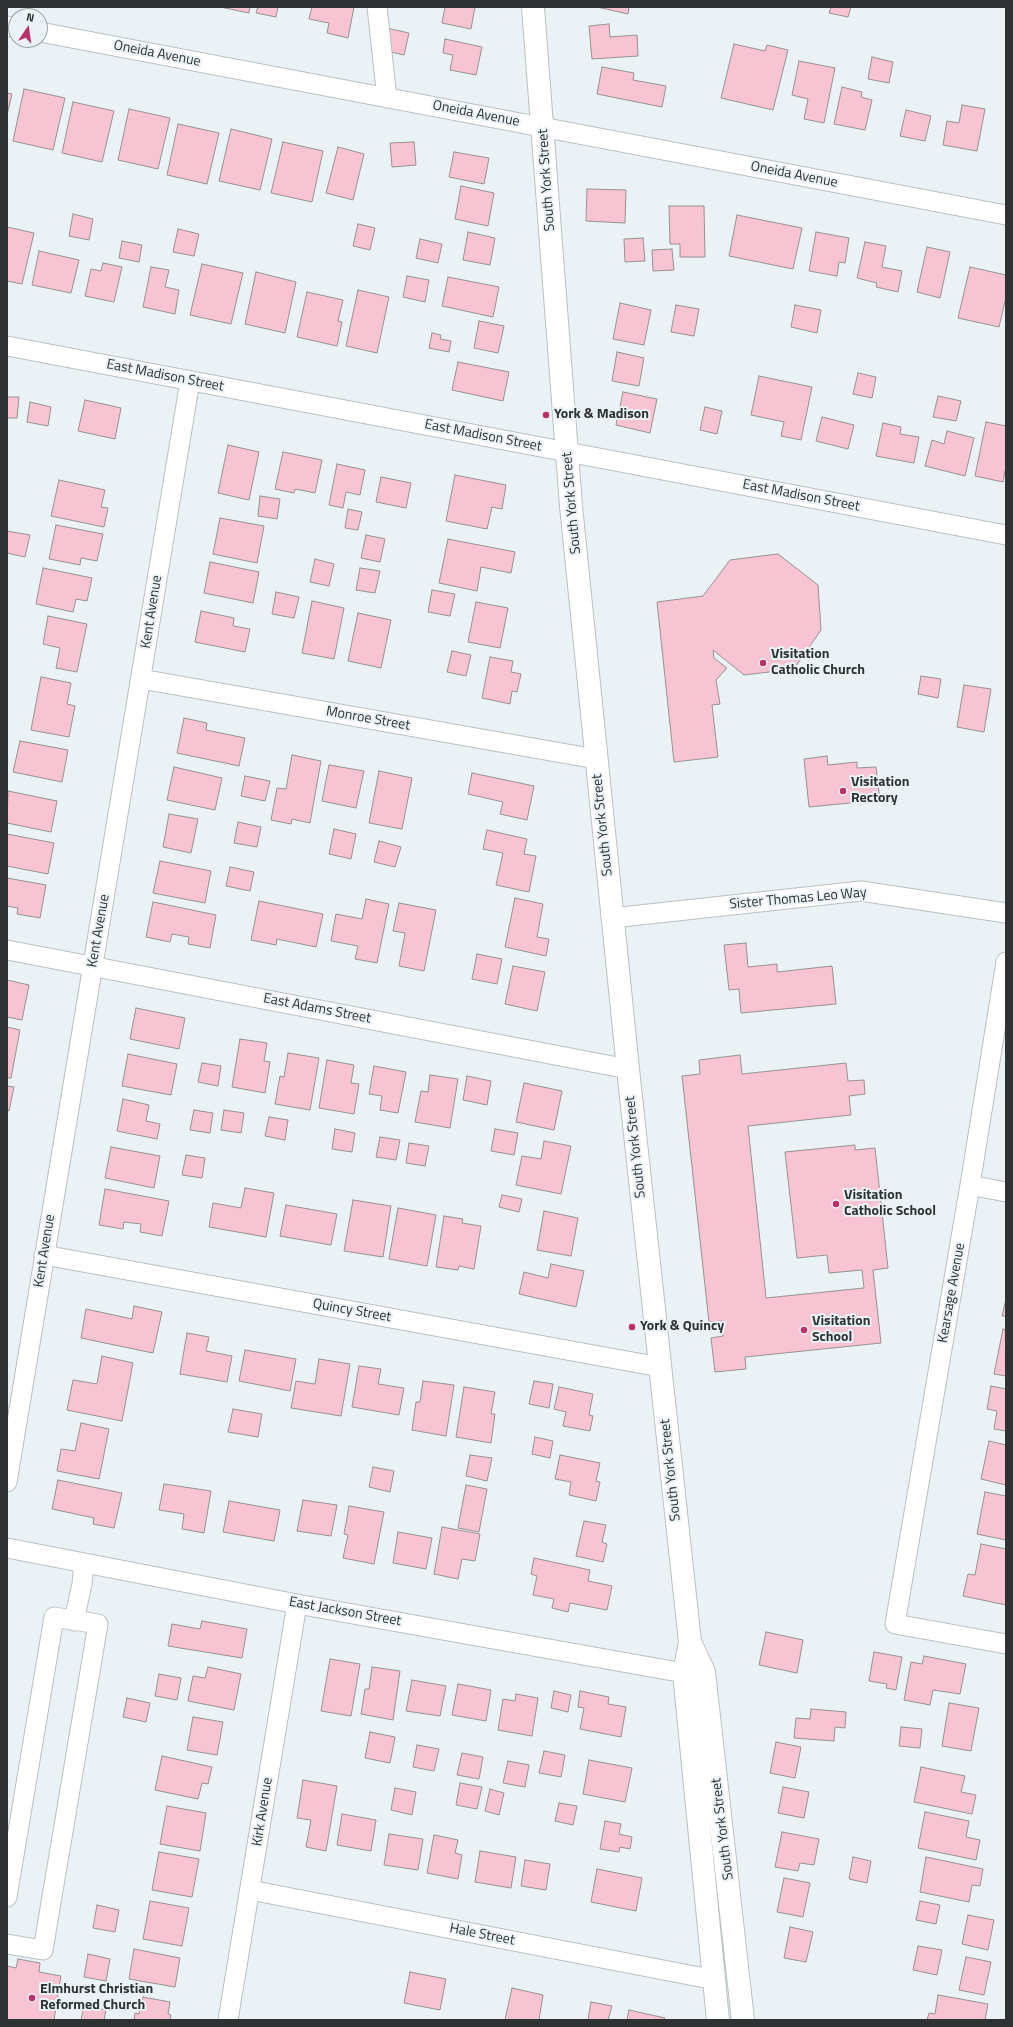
<!DOCTYPE html>
<html>
<head>
<meta charset="utf-8">
<style>
  body { margin:0 }
  #map { position:relative; width:1013px; height:2027px; overflow:hidden; background:#eaf2f5; font-family:"Titillium Web",sans-serif }
  canvas { display:block }
  .frame { position:absolute; inset:0; border:8px solid #2f3233; pointer-events:none }
  .north { position:absolute; left:8px; top:8px; width:40px; height:40px; box-sizing:border-box; background:#eaf2f5; border:1px solid #9fa5a7; border-radius:50%; rotate:13deg; font-size:11px; font-weight:700; line-height:16px; text-align:center; color:#2f3233 }
  .north::after { content:''; display:block; margin:auto; width:14px; height:18px; background:#ba2f69; clip-path:polygon(50% 0,100% 100%,50% 72%,0 100%) }
</style>
</head>
<body>
<div id="map">
<canvas width="1013" height="2027"></canvas>
<div class="frame"></div>
<div class="north">N</div>
</div>
<script>
const context = document.querySelector('canvas').getContext('2d');
context.lineJoin = 'round';
function fill(path, color) {
  context.fillStyle = color;
  context.fill(path, 'evenodd');
}
function toPath(rows) {
  const path = new Path2D();
  for (const r of rows) {
    path.moveTo(r[0], r[1]);
    for (let i = 2; i < r.length; i += 2) path.lineTo(r[i], r[i + 1]);
  }
  return path;
}
function strokePath(path, color, width, dash) {
  context.strokeStyle = color;
  context.lineWidth = width;
  context.lineCap = dash ? 'butt' : 'round';
  context.setLineDash(dash || []);
  context.stroke(path);
}
function write(font, color, halo, rows, align = 'center') {
  context.font = font + ' "Titillium Web",sans-serif';
  context.lineWidth = 4;
  context.setLineDash([]);
  context.textBaseline = 'middle';
  context.strokeStyle = halo;
  context.fillStyle = color;
  for (const [text, x, y, turn = 0] of rows) {
    context.save();
    context.translate(x, y);
    context.rotate((+turn || 0) * Math.PI / 180);
    context.textAlign = isNaN(turn) ? turn : align;
    if (halo) context.strokeText(text, 0, 0);
    context.fillText(text, 0, 0);
    context.restore();
  }
}
const building = toPath([
  [220,7,250,7,249,13,220,7],
  [258,7,278,7,276,17,256,13,258,7],
  [312,7,354,7,348,38,327,33,329,23,309,19,312,7],
  [445,7,475,7,471,29,442,23,445,7],
  [597,7,629,7,628,14,597,7],
  [831,7,851,7,848,17,829,13,831,7],
  [609,24,610,37,637,35,638,56,592,59,589,26,609,24],
  [386,28,409,33,404,55,382,50,386,28],
  [445,39,482,47,476,75,450,70,453,55,443,53,445,39],
  [734,44,765,51,767,45,788,50,773,110,721,98,734,44],
  [872,57,893,62,889,83,868,79,872,57],
  [799,61,835,68,824,123,804,119,808,99,792,95,799,61],
  [602,67,634,73,633,80,666,86,662,107,597,94,602,67],
  [842,87,862,92,861,97,872,100,865,130,834,124,842,87],
  [24,89,65,98,53,150,13,141,24,89],
  [7,93,12,94,7,115,7,93],
  [73,102,114,111,102,162,62,153,73,102],
  [962,105,985,109,977,151,943,145,947,121,959,123,962,105],
  [129,109,170,118,158,169,118,160,129,109],
  [906,110,931,116,925,141,900,136,906,110],
  [178,124,219,133,207,184,167,175,178,124],
  [231,129,272,139,260,190,219,181,231,129],
  [283,142,323,151,312,202,271,193,283,142],
  [414,142,416,165,392,167,390,143,414,142],
  [338,147,364,154,353,200,326,193,338,147],
  [454,152,489,158,484,184,449,177,454,152],
  [461,186,494,193,488,226,455,219,461,186],
  [587,189,626,190,625,223,586,221,587,189],
  [669,206,704,206,705,257,680,257,680,244,670,244,669,206],
  [73,214,93,219,89,240,69,236,73,214],
  [737,215,802,228,793,269,729,256,737,215],
  [358,224,375,228,370,250,353,246,358,224],
  [7,227,34,233,22,284,7,281,7,227],
  [178,229,199,234,194,256,173,252,178,229],
  [468,232,495,238,490,265,463,260,468,232],
  [816,232,849,238,845,263,839,262,837,276,809,271,816,232],
  [643,238,645,261,625,262,624,239,643,238],
  [420,239,442,244,438,263,416,258,420,239],
  [122,241,142,245,139,262,119,258,122,241],
  [865,242,886,246,882,267,902,271,898,292,876,287,877,283,857,278,865,242],
  [927,247,950,252,940,298,917,292,927,247],
  [672,249,674,270,653,271,652,250,672,249],
  [39,251,79,260,71,293,32,285,39,251],
  [103,263,122,267,114,302,85,296,91,269,101,271,103,263],
  [202,264,243,273,231,324,190,315,202,264],
  [151,267,169,270,165,287,179,290,175,314,143,307,151,267],
  [970,267,1006,275,1006,297,999,327,958,318,970,267],
  [256,272,296,282,285,333,245,324,256,272],
  [407,276,429,280,425,302,403,297,407,276],
  [448,277,499,287,493,317,442,306,448,277],
  [358,290,389,297,377,353,346,346,358,290],
  [307,292,343,300,338,321,342,322,337,346,297,337,307,292],
  [620,303,651,310,644,345,613,339,620,303],
  [676,305,699,309,694,336,671,332,676,305],
  [795,305,821,310,817,333,791,327,795,305],
  [479,321,504,326,498,353,474,348,479,321],
  [432,333,441,335,440,339,451,341,449,352,429,348,432,333],
  [617,352,644,358,639,386,612,381,617,352],
  [458,362,509,372,503,401,452,390,458,362],
  [858,373,876,377,872,398,853,394,858,373],
  [759,376,812,387,801,440,781,436,784,422,751,415,759,376],
  [623,392,657,399,650,433,616,425,623,392],
  [938,396,961,401,956,421,933,417,938,396],
  [7,397,19,397,17,418,7,418,7,397],
  [85,400,121,408,115,439,78,431,85,400],
  [30,402,51,407,48,426,27,422,30,402],
  [705,407,722,411,717,434,700,430,705,407],
  [822,417,854,425,848,449,816,441,822,417],
  [986,422,1006,426,1006,466,1003,482,975,476,986,422],
  [883,423,901,427,900,434,919,437,914,463,876,456,883,423],
  [947,431,974,438,965,476,925,466,932,440,944,444,947,431],
  [228,445,259,452,249,500,218,493,228,445],
  [283,452,322,460,315,493,295,489,294,493,275,489,283,452],
  [337,464,365,470,360,495,346,492,343,508,329,505,337,464],
  [455,475,506,485,502,509,492,507,487,529,446,521,455,475],
  [381,477,411,483,406,508,376,502,381,477],
  [59,480,105,490,101,507,108,508,104,527,51,516,59,480],
  [260,496,280,499,277,519,258,516,260,496],
  [348,509,362,512,358,530,345,528,348,509],
  [220,518,264,526,257,563,213,554,220,518],
  [56,525,103,534,97,561,81,558,80,565,49,559,56,525],
  [7,531,30,535,25,557,7,553,7,531],
  [366,535,385,539,380,562,361,558,366,535],
  [448,539,515,552,511,573,481,567,477,591,439,583,448,539],
  [778,554,818,585,821,630,794,669,744,675,713,650,714,658,727,668,716,680,720,704,712,705,718,757,674,762,657,602,703,596,730,560,778,554],
  [315,559,334,564,329,586,310,582,315,559],
  [210,562,259,572,253,603,204,593,210,562],
  [43,568,92,578,87,601,76,599,73,612,36,604,43,568],
  [360,568,380,571,375,593,356,590,360,568],
  [432,590,455,594,450,616,428,612,432,590],
  [276,592,299,597,294,618,272,614,276,592],
  [312,601,344,608,334,659,302,653,312,601],
  [476,602,508,608,500,648,468,642,476,602],
  [201,611,234,618,233,626,250,629,245,652,195,642,201,611],
  [358,613,391,620,381,668,348,661,358,613],
  [48,616,87,624,77,672,56,668,60,648,43,644,48,616],
  [452,651,471,655,466,676,447,672,452,651],
  [490,657,513,661,511,672,521,674,517,692,512,691,510,704,482,698,490,657],
  [921,676,941,679,938,698,918,694,921,676],
  [41,677,71,683,67,704,75,706,69,737,31,730,41,677],
  [964,685,991,689,984,732,957,727,964,685],
  [184,718,207,723,206,730,245,738,239,766,177,753,184,718],
  [20,741,68,750,62,782,13,772,20,741],
  [292,755,321,761,310,823,292,819,291,824,271,820,277,788,286,789,292,755],
  [827,756,828,765,857,762,857,768,876,767,880,800,809,807,804,759,827,756],
  [329,765,364,771,356,808,322,801,329,765],
  [174,767,222,778,215,810,167,800,174,767],
  [379,771,412,778,402,829,369,823,379,771],
  [472,773,534,786,527,820,500,814,503,802,468,794,472,773],
  [245,776,270,781,265,801,241,796,245,776],
  [8,791,57,801,51,832,7,823,8,791],
  [169,814,198,819,191,853,163,847,169,814],
  [238,822,261,827,257,847,234,843,238,822],
  [334,829,356,834,351,859,329,854,334,829],
  [487,830,527,839,524,854,536,856,529,892,496,885,503,853,483,849,487,830],
  [7,834,54,843,48,874,7,866,7,834],
  [379,841,401,847,395,867,374,862,379,841],
  [160,861,211,871,205,903,153,893,160,861],
  [230,867,254,872,250,891,226,886,230,867],
  [7,878,46,885,40,918,17,914,18,908,7,906,7,878],
  [515,898,543,904,537,937,549,939,546,956,505,947,515,898],
  [366,899,389,904,377,963,355,959,358,946,331,941,336,914,362,919,366,899],
  [259,901,323,914,316,947,277,939,276,945,251,940,259,901],
  [153,902,216,915,210,948,188,944,189,937,172,934,170,942,146,937,153,902],
  [399,903,436,910,424,971,399,966,405,933,393,931,399,903],
  [746,943,748,967,777,964,777,972,832,966,836,1004,741,1013,739,989,729,990,724,945,746,943],
  [477,954,502,959,497,984,472,979,477,954],
  [513,966,545,972,537,1011,505,1004,513,966],
  [7,980,29,985,22,1020,7,1017,7,980],
  [136,1008,185,1018,179,1049,130,1039,136,1008],
  [7,1027,20,1030,11,1078,7,1078,7,1027],
  [240,1039,267,1043,264,1061,270,1062,265,1093,232,1087,240,1039],
  [288,1053,319,1058,310,1110,275,1104,280,1076,284,1077,288,1053],
  [128,1054,177,1064,171,1095,122,1086,128,1054],
  [740,1055,742,1074,846,1063,848,1081,864,1080,865,1094,849,1096,851,1115,748,1126,766,1298,864,1288,862,1270,829,1273,827,1255,797,1258,785,1152,855,1145,855,1150,875,1148,888,1268,873,1270,881,1343,745,1357,746,1369,715,1372,711,1338,723,1336,722,1321,709,1322,682,1076,700,1074,699,1060,740,1055],
  [327,1060,354,1065,351,1083,359,1084,354,1114,319,1108,327,1060],
  [202,1063,221,1066,218,1086,198,1082,202,1063],
  [374,1066,406,1072,398,1113,380,1110,382,1096,369,1094,374,1066],
  [430,1075,458,1079,450,1128,415,1122,421,1091,428,1092,430,1075],
  [467,1076,491,1081,487,1105,463,1100,467,1076],
  [524,1083,562,1091,554,1130,516,1122,524,1083],
  [7,1086,14,1087,9,1111,7,1110,7,1086],
  [123,1099,149,1105,146,1121,160,1124,157,1139,117,1131,123,1099],
  [194,1110,213,1113,210,1133,190,1130,194,1110],
  [224,1110,244,1113,241,1133,221,1130,224,1110],
  [269,1117,288,1120,285,1140,265,1136,269,1117],
  [335,1129,355,1133,352,1152,332,1149,335,1129],
  [495,1129,518,1133,514,1155,491,1151,495,1129],
  [380,1137,400,1140,396,1160,376,1157,380,1137],
  [544,1141,571,1146,561,1194,516,1185,522,1156,541,1159,544,1141],
  [409,1143,429,1146,425,1166,406,1163,409,1143],
  [111,1147,160,1156,154,1188,105,1178,111,1147],
  [186,1155,205,1158,202,1178,182,1175,186,1155],
  [245,1188,274,1193,266,1237,209,1227,213,1203,241,1208,245,1188],
  [105,1189,169,1201,162,1236,140,1232,141,1224,124,1222,123,1229,99,1225,105,1189],
  [502,1195,522,1199,519,1212,499,1207,502,1195],
  [353,1200,391,1206,383,1257,344,1251,353,1200],
  [286,1205,337,1214,331,1245,280,1236,286,1205],
  [398,1208,436,1215,427,1266,389,1259,398,1208],
  [544,1211,578,1218,571,1256,537,1250,544,1211],
  [444,1216,463,1219,462,1223,481,1226,474,1269,459,1266,458,1270,436,1267,444,1216],
  [551,1264,584,1271,576,1307,519,1294,524,1272,548,1278,551,1264],
  [1006,1299,1006,1316,1002,1316,1006,1299],
  [134,1306,162,1312,153,1353,81,1338,86,1309,132,1319,134,1306],
  [1003,1329,1006,1330,1006,1376,994,1374,1003,1329],
  [187,1333,209,1337,206,1351,232,1356,227,1382,180,1374,187,1333],
  [245,1350,296,1359,290,1391,239,1381,245,1350],
  [102,1356,133,1363,122,1421,67,1410,73,1380,97,1384,102,1356],
  [319,1359,350,1364,341,1416,291,1408,296,1381,315,1384,319,1359],
  [359,1366,381,1369,378,1384,404,1388,399,1415,352,1407,359,1366],
  [423,1381,454,1385,446,1436,412,1430,416,1402,420,1402,423,1381],
  [534,1381,553,1384,549,1408,529,1404,534,1381],
  [991,1386,1006,1389,1006,1431,994,1429,997,1411,987,1409,991,1386],
  [464,1387,495,1392,491,1414,495,1414,491,1443,456,1437,464,1387],
  [559,1387,593,1394,589,1415,593,1416,590,1431,563,1426,566,1412,554,1409,559,1387],
  [233,1409,262,1414,258,1437,228,1432,233,1409],
  [81,1423,109,1429,99,1479,57,1471,61,1449,75,1451,81,1423],
  [535,1437,553,1441,550,1458,532,1454,535,1437],
  [989,1441,1006,1445,1006,1485,981,1479,989,1441],
  [470,1455,492,1458,487,1481,466,1476,470,1455],
  [560,1455,600,1463,596,1481,600,1482,596,1501,569,1495,571,1482,555,1479,560,1455],
  [373,1467,394,1471,390,1492,369,1487,373,1467],
  [58,1480,122,1493,114,1528,93,1524,94,1518,52,1509,58,1480],
  [164,1484,211,1491,204,1533,182,1529,184,1514,159,1510,164,1484],
  [466,1485,487,1489,479,1532,458,1528,466,1485],
  [985,1492,1006,1496,1006,1540,977,1534,985,1492],
  [303,1500,337,1505,331,1536,297,1531,303,1500],
  [229,1501,280,1510,274,1541,223,1532,229,1501],
  [349,1506,384,1512,374,1564,343,1558,348,1535,344,1534,349,1506],
  [584,1521,606,1525,602,1542,607,1544,603,1562,576,1556,584,1521],
  [442,1527,480,1534,475,1561,462,1559,458,1579,434,1574,442,1527],
  [398,1532,432,1538,426,1569,393,1563,398,1532],
  [981,1544,1006,1549,1006,1605,963,1596,968,1574,975,1575,981,1544],
  [534,1558,590,1570,588,1581,612,1586,607,1610,570,1603,568,1612,552,1608,554,1599,533,1595,537,1576,531,1574,534,1558],
  [202,1621,247,1629,242,1658,168,1646,172,1624,200,1629,202,1621],
  [766,1632,803,1640,797,1673,759,1665,766,1632],
  [874,1652,902,1657,896,1690,886,1688,887,1684,869,1681,874,1652],
  [924,1656,966,1664,960,1694,933,1690,930,1705,904,1700,911,1662,922,1664,924,1656],
  [330,1659,360,1664,351,1716,321,1711,330,1659],
  [208,1667,241,1674,234,1710,188,1701,193,1676,205,1678,208,1667],
  [372,1667,400,1671,393,1720,361,1714,365,1689,369,1689,372,1667],
  [159,1674,181,1678,177,1700,155,1696,159,1674],
  [412,1680,446,1686,440,1716,406,1711,412,1680],
  [458,1684,491,1690,486,1721,452,1715,458,1684],
  [554,1691,571,1695,568,1712,551,1708,554,1691],
  [580,1691,609,1697,608,1704,626,1707,621,1737,580,1729,584,1708,578,1707,580,1691],
  [516,1694,538,1698,532,1736,498,1730,503,1699,515,1701,516,1694],
  [127,1698,150,1703,146,1722,123,1717,127,1698],
  [949,1703,979,1708,971,1751,942,1746,949,1703],
  [811,1709,846,1712,845,1728,835,1727,834,1741,794,1738,796,1718,810,1719,811,1709],
  [193,1717,223,1722,217,1755,187,1750,193,1717],
  [901,1727,922,1729,920,1748,899,1746,901,1727],
  [370,1732,395,1737,390,1763,365,1758,370,1732],
  [776,1742,801,1747,795,1778,770,1773,776,1742],
  [417,1745,439,1749,434,1771,413,1767,417,1745],
  [544,1751,565,1755,561,1777,539,1773,544,1751],
  [462,1753,483,1757,479,1779,457,1775,462,1753],
  [162,1756,212,1767,208,1784,202,1783,198,1799,155,1790,162,1756],
  [589,1760,632,1768,625,1802,583,1794,589,1760],
  [508,1761,529,1765,525,1787,503,1783,508,1761],
  [921,1767,965,1776,961,1792,976,1795,972,1814,914,1802,921,1767],
  [303,1780,337,1786,326,1851,306,1847,311,1820,297,1818,303,1780],
  [460,1783,482,1787,477,1809,456,1805,460,1783],
  [783,1787,809,1792,804,1818,778,1813,783,1787],
  [395,1788,416,1792,412,1815,391,1810,395,1788],
  [490,1789,504,1793,499,1815,485,1811,490,1789],
  [559,1803,577,1806,573,1825,555,1821,559,1803],
  [167,1806,206,1813,200,1851,160,1844,167,1806],
  [925,1812,969,1821,966,1837,980,1840,976,1860,918,1848,925,1812],
  [342,1814,376,1820,371,1851,337,1845,342,1814],
  [605,1821,621,1824,619,1834,632,1837,630,1849,620,1847,619,1852,600,1849,605,1821],
  [782,1832,819,1839,814,1865,800,1863,798,1871,775,1867,782,1832],
  [389,1834,423,1839,418,1870,384,1865,389,1834],
  [434,1835,458,1840,455,1853,462,1855,458,1879,427,1873,434,1835],
  [480,1851,516,1857,511,1888,475,1882,480,1851],
  [159,1852,199,1859,192,1897,152,1890,159,1852],
  [853,1857,871,1861,867,1883,849,1879,853,1857],
  [926,1857,983,1869,980,1886,972,1885,969,1902,920,1892,926,1857],
  [525,1860,550,1864,546,1890,521,1886,525,1860],
  [597,1869,642,1878,636,1911,591,1902,597,1869],
  [784,1878,810,1883,803,1917,777,1912,784,1878],
  [150,1901,189,1908,182,1946,143,1939,150,1901],
  [920,1901,940,1905,936,1924,916,1920,920,1901],
  [97,1905,119,1910,115,1932,93,1928,97,1905],
  [968,1915,994,1920,988,1950,962,1944,968,1915],
  [790,1927,813,1932,806,1962,784,1958,790,1927],
  [918,1946,942,1950,937,1975,913,1970,918,1946],
  [134,1949,180,1958,175,1987,129,1979,134,1949],
  [88,1954,110,1959,106,1981,84,1977,88,1954],
  [966,1957,991,1962,984,1995,959,1990,966,1957],
  [18,1959,40,1963,39,1972,61,1976,54,2020,7,2020,7,1966,16,1968,18,1959],
  [410,1972,446,1979,440,2010,404,2003,410,1972],
  [512,1988,543,1995,539,2020,505,2020,512,1988],
  [938,1995,988,2004,985,2020,927,2020,929,2013,935,2014,938,1995],
  [143,1997,170,2002,168,2014,171,2015,170,2020,134,2020,135,2013,139,2014,143,1997],
  [591,2002,612,2006,608,2020,588,2020,591,2002],
  [84,2006,106,2010,104,2020,81,2020,84,2006],
  [629,2010,665,2018,664,2020,627,2020,629,2010]
]);
const minor = toPath([
  [377,7,387,98],
  [7,26,16,28],
  [40,32,1006,215],
  [7,346,1006,535],
  [141,679,596,759],
  [612,918,861,891,1006,913],
  [7,950,628,1069],
  [1006,962,970,1185,895,1624,1006,1644],
  [970,1185,1006,1192],
  [44,1255,660,1367],
  [7,1482,190,381],
  [7,1548,297,1604,684,1673],
  [74,1621,82,1584,84,1563],
  [250,1890,715,1980],
  [7,1897,54,1617,98,1624,43,1950,7,1944],
  [228,2020,297,1604]
]);
const major = toPath([
  [533,7,571,506,628,1069,690,1642,684,1673,718,2020],
  [690,1642,704,1672,743,2020]
]);
const markers = [
  [546,415,4,"#ba2f69"],
  [763,663,4,"#ba2f69"],
  [843,791,4,"#ba2f69"],
  [836,1204,4,"#ba2f69"],
  [632,1327,4,"#ba2f69"],
  [804,1330,4,"#ba2f69"],
  [32,1998,4,"#ba2f69"]
];
const streetNames = [
  ["Oneida Avenue",157,54,11],
  ["Oneida Avenue",476,114,11],
  ["Oneida Avenue",794,175,11],
  ["South York Street",547,180,-94],
  ["East Madison Street",165,376,11],
  ["East Madison Street",483,436,11],
  ["East Madison Street",801,496,11],
  ["South York Street",572,503,-95],
  ["Kent Avenue",152,612,-81],
  ["Monroe Street",368,719,10],
  ["South York Street",603,825,-96],
  ["Sister Thomas Leo Way",798,899,-5],
  ["Kent Avenue",99,931,-80],
  ["East Adams Street",317,1009,11],
  ["South York Street",636,1147,-96],
  ["Kent Avenue",45,1251,-81],
  ["Kearsage Avenue",952,1293,-80],
  ["Quincy Street",352,1311,10],
  ["South York Street",671,1470,-96],
  ["East Jackson Street",345,1612,10],
  ["Kirk Avenue",263,1812,-81],
  ["South York Street",723,1829,-97],
  ["Hale Street",482,1935,11]
];
const poiNames = [
  ["York & Madison",554,415],
  ["Visitation",771,655],
  ["Catholic Church",771,671],
  ["Visitation",851,783],
  ["Rectory",851,799],
  ["Visitation",844,1196],
  ["Catholic School",844,1212],
  ["Visitation",812,1322],
  ["School",812,1338],
  ["York & Quincy",640,1327],
  ["Elmhurst Christian",40,1990],
  ["Reformed Church",40,2006]
];
fill(building, '#f8c4d3');
strokePath(building, '#979091', 1);
strokePath(minor, '#bac1c4', 21);
strokePath(major, '#bac1c4', 24);
strokePath(minor, '#fff', 19);
strokePath(major, '#fff', 22);
for (const [x, y, r, color] of markers) {
  const dot = new Path2D();
  dot.arc(x, y, r, 0, 2 * Math.PI);
  context.fillStyle = color;
  context.fill(dot);
  strokePath(dot, '#eaf2f5', 1.5);
}
write('14px', '#2f3233', '#eaf2f5', streetNames);
write('bold 14px', '#2f3233', '#eaf2f5', poiNames, 'left');
</script>
</body>
</html>
